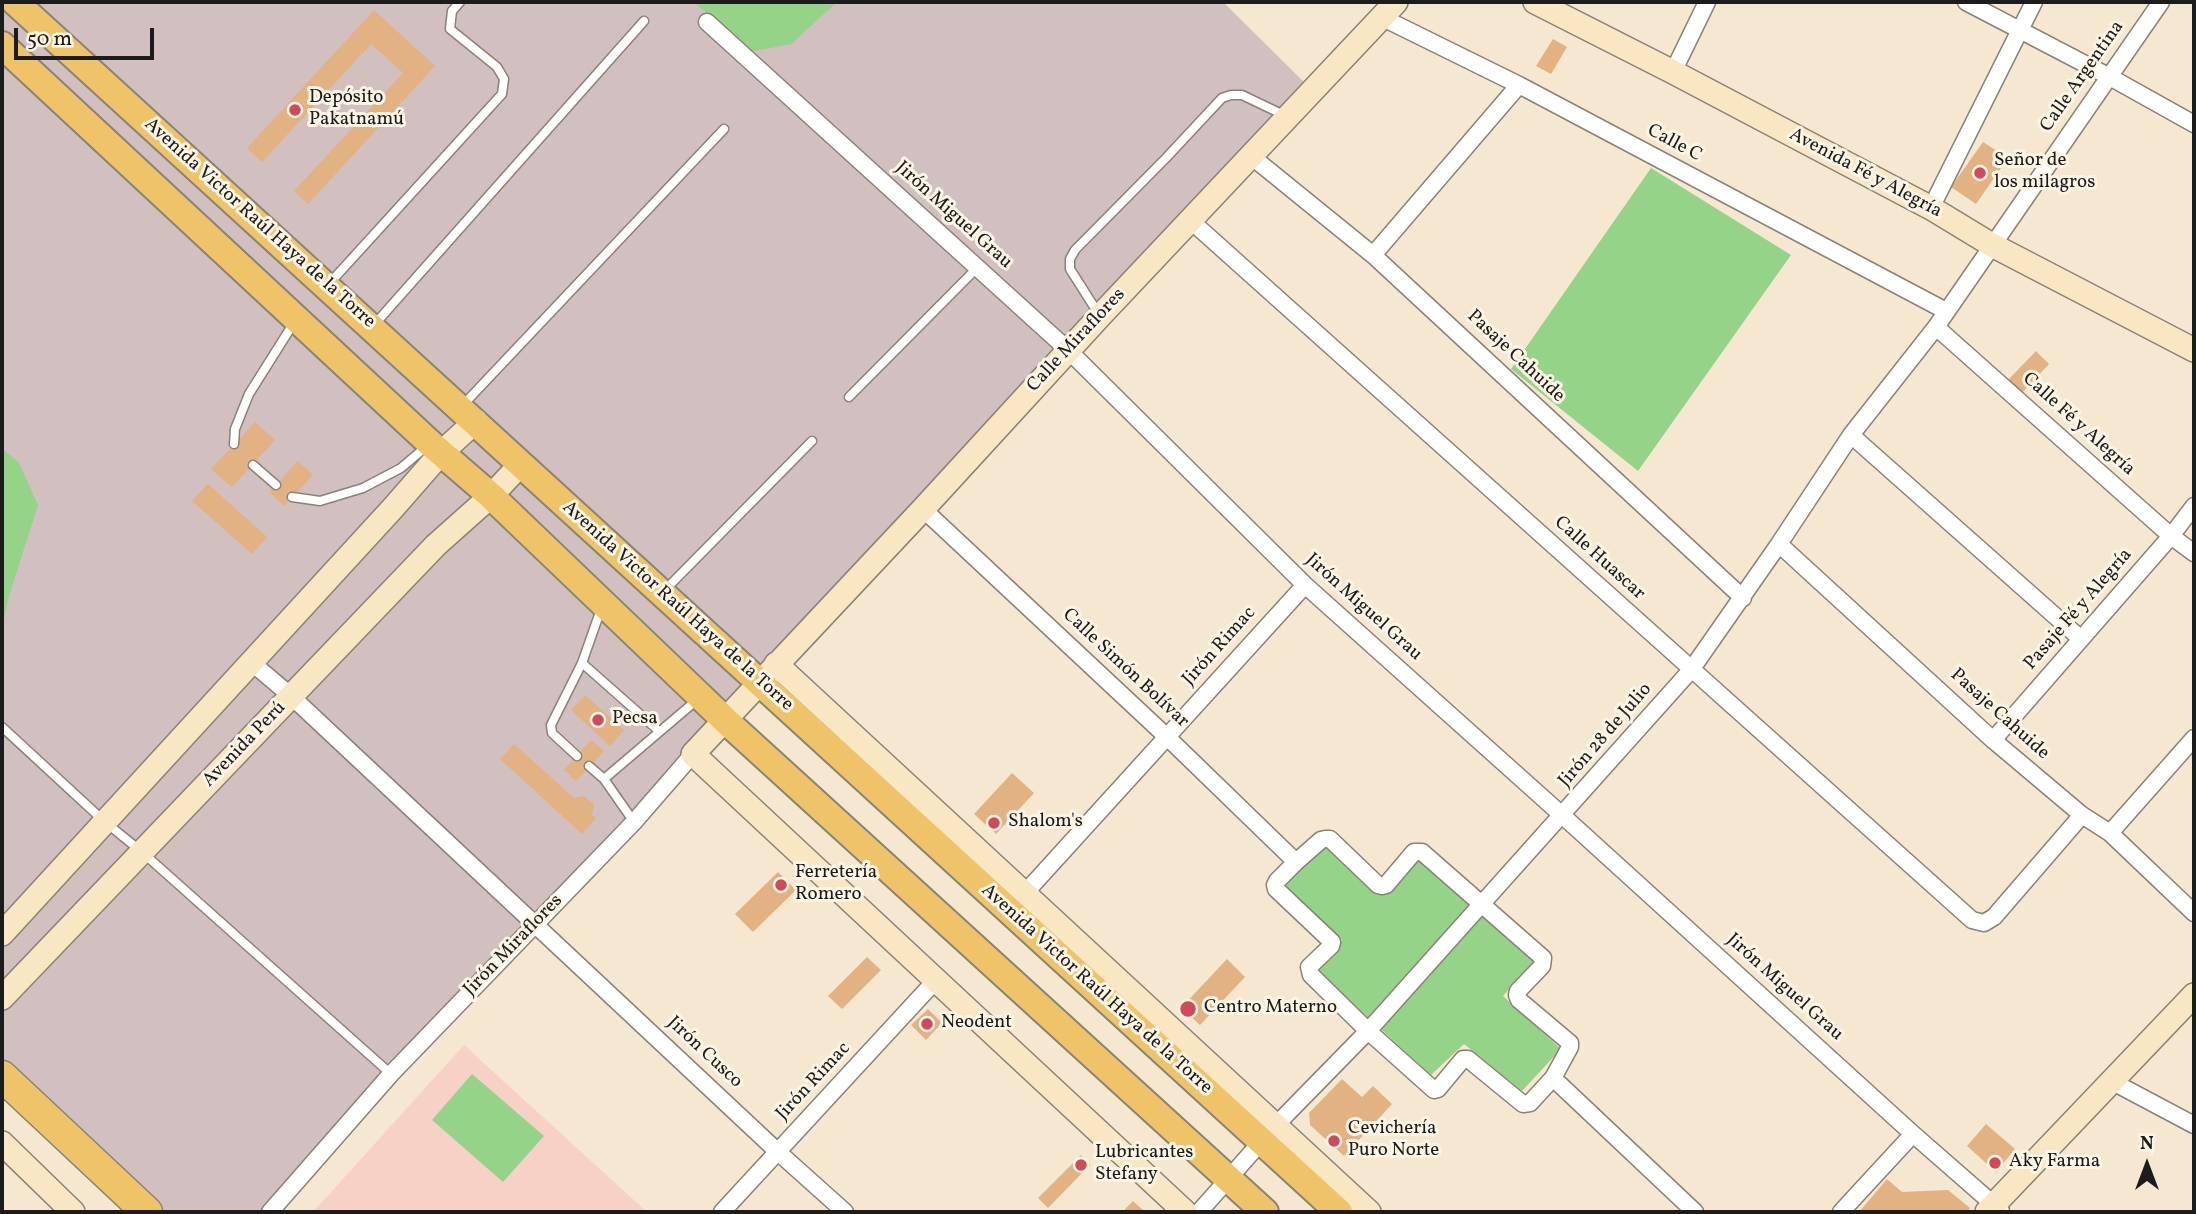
<!DOCTYPE html>
<html>
<head>
<meta charset="utf-8">
<style>
  body { margin:0 }
  #map { position:relative; width:2196px; height:1214px; overflow:hidden; background:#f6e8d0; font-family:Vollkorn,serif }
  canvas { display:block }
  .frame { position:absolute; inset:0; border:4px solid #1c1c1c; pointer-events:none }
  .north { position:absolute; left:2112px; top:1130px; width:70px; height:70px; -webkit-text-stroke:5px #fcf5e5; paint-order:stroke; rotate:0deg; font-size:19px; font-weight:700; line-height:28px; text-align:center; color:#1c1c1c }
  .north::after { content:''; display:block; margin:auto; width:24px; height:32px; background:#1c1c1c; clip-path:polygon(50% 0,100% 100%,50% 72%,0 100%) }
  .scale { position:absolute; left:14px; top:28px; width:140px; height:32px; box-sizing:border-box; border:4px solid #1c1c1c; border-top:0; padding-left:9px; font-size:21px; line-height:24px; white-space:nowrap; color:#1c1c1c; -webkit-text-stroke:5px #fcf5e5; paint-order:stroke }
</style>
</head>
<body>
<div id="map">
<canvas width="2196" height="1214"></canvas>
<div class="frame"></div>
<div class="north">N</div>
<div class="scale">50 m</div>
</div>
<script>
const context = document.querySelector('canvas').getContext('2d');
context.lineJoin = 'round';
function fill(path, color) {
  context.fillStyle = color;
  context.fill(path, 'evenodd');
}
function toPath(rows) {
  const path = new Path2D();
  for (const r of rows) {
    path.moveTo(r[0], r[1]);
    for (let i = 2; i < r.length; i += 2) path.lineTo(r[i], r[i + 1]);
  }
  return path;
}
function strokePath(path, color, width, dash) {
  context.strokeStyle = color;
  context.lineWidth = width;
  context.lineCap = dash ? 'butt' : 'round';
  context.setLineDash(dash || []);
  context.stroke(path);
}
function write(font, color, halo, rows, align = 'center') {
  context.font = font + ' Vollkorn,serif';
  context.lineWidth = 6;
  context.setLineDash([]);
  context.textBaseline = 'middle';
  context.strokeStyle = halo;
  context.fillStyle = color;
  for (const [text, x, y, turn = 0] of rows) {
    context.save();
    context.translate(x, y);
    context.rotate((+turn || 0) * Math.PI / 180);
    context.textAlign = isNaN(turn) ? turn : align;
    if (halo) context.strokeText(text, 0, 0);
    context.fillText(text, 0, 0);
    context.restore();
  }
}
const built = toPath([
  [464,1045,647,1212,313,1212]
]);
const industrial = toPath([
  [2,2,1223,2,1305,83,260,1212,137,1212,2,1067]
]);
const green = toPath([
  [694,2,837,2,791,44,750,52],
  [1651,168,1791,255,1638,471,1511,369],
  [2,448,19,463,38,505,9,596,2,628],
  [1323,844,1381,895,1418,859,1535,960,1503,996,1561,1049,1522,1091,1464,1044,1431,1075,1317,971,1342,940,1282,885],
  [472,1074,544,1136,503,1182,432,1120]
]);
const building = toPath([
  [374,10,435,66,308,204,294,191,403,73,371,44,262,162,247,148],
  [1553,39,1567,47,1551,74,1536,66],
  [1983,142,2008,158,1976,204,1951,187],
  [2036,351,2049,364,2020,395,2006,382],
  [255,422,275,440,232,487,211,469],
  [298,461,313,475,284,506,269,492],
  [208,484,267,537,252,554,192,501],
  [585,695,624,730,610,746,571,710],
  [591,740,604,751,576,781,564,770],
  [514,744,574,798,584,796,594,805,592,815,596,818,582,834,500,759],
  [1012,773,1034,793,996,834,974,814],
  [778,872,796,890,753,932,735,914],
  [867,957,881,970,842,1009,828,996],
  [1227,959,1245,977,1200,1025,1181,1008],
  [928,1009,942,1023,926,1040,911,1025],
  [1342,1079,1362,1097,1373,1086,1392,1104,1344,1156,1310,1125,1309,1113],
  [1986,1124,2015,1149,1996,1172,1967,1146],
  [1081,1155,1090,1165,1048,1208,1038,1198],
  [1887,1179,1902,1192,1948,1190,1970,1208,1967,1212,1859,1212],
  [1133,1201,1145,1212,1122,1212]
]);
const lane = toPath([
  [328,285,502,94,504,79,497,67,450,29,452,11,460,2],
  [1098,313,1070,269,1070,259,1075,250,1166,158,1222,98,1231,95,1242,95,1286,116],
  [374,325,644,21],
  [849,397,978,267],
  [463,405,724,129],
  [234,444,235,429,249,394,295,321],
  [253,465,276,485],
  [292,497,320,501,363,488,401,468,428,445],
  [664,591,812,441],
  [582,663,659,731],
  [2,727,105,822,142,852,391,1074],
  [577,756,552,733,551,725,582,663,601,609],
  [589,766,604,779,634,822],
  [604,779,698,699]
]);
const street = toPath([
  [1966,2,2108,76,2194,124],
  [1381,17,1519,85,1946,311],
  [707,22,1068,350,1305,585,1563,816,1913,1134,2001,1211],
  [1673,72,1707,2],
  [1251,156,1373,255,1743,598],
  [1931,208,2034,2],
  [1190,220,1972,920,1984,923,1994,917,2082,815],
  [1373,255,1519,85],
  [1936,327,2171,536,2194,553],
  [1851,435,2081,639],
  [923,509,1167,737,1296,862],
  [1779,544,1993,740,2082,815,2110,833,2194,913],
  [251,662,291,696,778,1152,845,1212],
  [1993,740,2171,536,2194,506],
  [2110,833,2194,738],
  [1325,839,1330,839,1378,885,1382,886,1386,885,1414,852,1422,852,1543,958,1542,966,1518,991,1517,995,1519,1000,1570,1043,1570,1047,1553,1078,1530,1103,1523,1104,1468,1059,1463,1059,1438,1089,1434,1090,1368,1031,1311,975,1309,967,1331,946,1332,942,1276,889,1275,885,1277,881,1296,862,1321,840,1325,839],
  [1025,893,1305,585],
  [1553,1078,1695,1212],
  [2113,1082,2194,1125],
  [270,1212,391,1074,634,822,693,754],
  [722,1212,936,980],
  [1199,1212,1276,1125,1368,1031,1691,670,1779,544,1851,435,1936,327,2161,2],
  [1841,1212,1913,1134]
]);
const secondary = toPath([
  [1535,2,1673,72,1931,208,1992,245,2194,350],
  [776,664,1369,1212],
  [2,934,393,508,441,453,476,421],
  [2,998,436,545,491,496,521,464],
  [2,1143,73,1212],
  [1185,1212,693,754,923,509,1100,316,1396,2],
  [1987,1212,2194,995]
]);
const primary = toPath([
  [15,2,1339,1212],
  [2,45,432,445,491,496,726,721,1265,1212]
]);
const highway = toPath([
  [2,1076,147,1212]
]);
const markers = [
  [295,110,7,"#d1495b"],
  [1980,173,7,"#d1495b"],
  [598,720,7,"#d1495b"],
  [994,823,7,"#d1495b"],
  [781,885,7,"#d1495b"],
  [1188,1009,9,"#d1495b"],
  [927,1024,7,"#d1495b"],
  [1334,1141,7,"#d1495b"],
  [1995,1163,7,"#d1495b"],
  [1081,1165,7,"#d1495b"]
];
const streetNames = [
  ["Calle Argentina",2083,77,-55],
  ["Calle C",1674,144,28],
  ["Avenida Fé y Alegría",1865,174,28],
  ["Jirón Miguel Grau",953,216,42],
  ["Avenida Victor Raúl Haya de la Torre",259,224,42],
  ["Calle Miraflores",1077,341,-47],
  ["Pasaje Cahuide",1515,357,43],
  ["Calle Fé y Alegría",2078,425,42],
  ["Calle Huascar",1599,559,42],
  ["Avenida Victor Raúl Haya de la Torre",677,607,42],
  ["Jirón Miguel Grau",1363,608,42],
  ["Pasaje Fé y Alegría",2079,610,-49],
  ["Jirón Rimac",1220,647,-48],
  ["Calle Simón Bolívar",1125,669,43],
  ["Pasaje Cahuide",1999,715,42],
  ["Jirón 28 de Julio",1606,736,-49],
  ["Avenida Perú",245,745,-46],
  ["Jirón Miraflores",514,946,-46],
  ["Jirón Miguel Grau",1784,988,42],
  ["Avenida Victor Raúl Haya de la Torre",1096,990,42],
  ["Jirón Cusco",704,1053,43],
  ["Jirón Rimac",814,1082,-47]
];
const poiNames = [
  ["Depósito",309,99],
  ["Pakatnamú",309,121],
  ["Señor de",1994,162],
  ["los milagros",1994,184],
  ["Pecsa",612,720],
  ["Shalom's",1008,823],
  ["Ferretería",795,874],
  ["Romero",795,896],
  ["Centro Materno",1204,1009],
  ["Neodent",941,1024],
  ["Cevichería",1348,1130],
  ["Puro Norte",1348,1152],
  ["Lubricantes",1095,1154],
  ["Stefany",1095,1176],
  ["Aky Farma",2009,1163]
];
fill(built, '#f7d1c6');
fill(industrial, '#d2bfbf');
fill(green, '#95d389');
fill(building, '#e2b283');
strokePath(lane, '#898276', 11);
strokePath(street, '#898276', 19);
strokePath(secondary, '#898276', 26);
strokePath(primary, '#898276', 30);
strokePath(highway, '#898276', 33);
strokePath(lane, '#fff', 8);
strokePath(street, '#fff', 16);
strokePath(secondary, '#f9e7c3', 23);
strokePath(primary, '#efc469', 26);
strokePath(highway, '#efc469', 30);
for (const [x, y, r, color] of markers) {
  const dot = new Path2D();
  dot.arc(x, y, r, 0, 2 * Math.PI);
  context.fillStyle = color;
  context.fill(dot);
  strokePath(dot, '#fcf5e5', 2.5);
}
write('19px', '#1c1c1c', '#fcf5e5', streetNames);
write('19px', '#1c1c1c', '#fcf5e5', poiNames, 'left');
</script>
</body>
</html>
